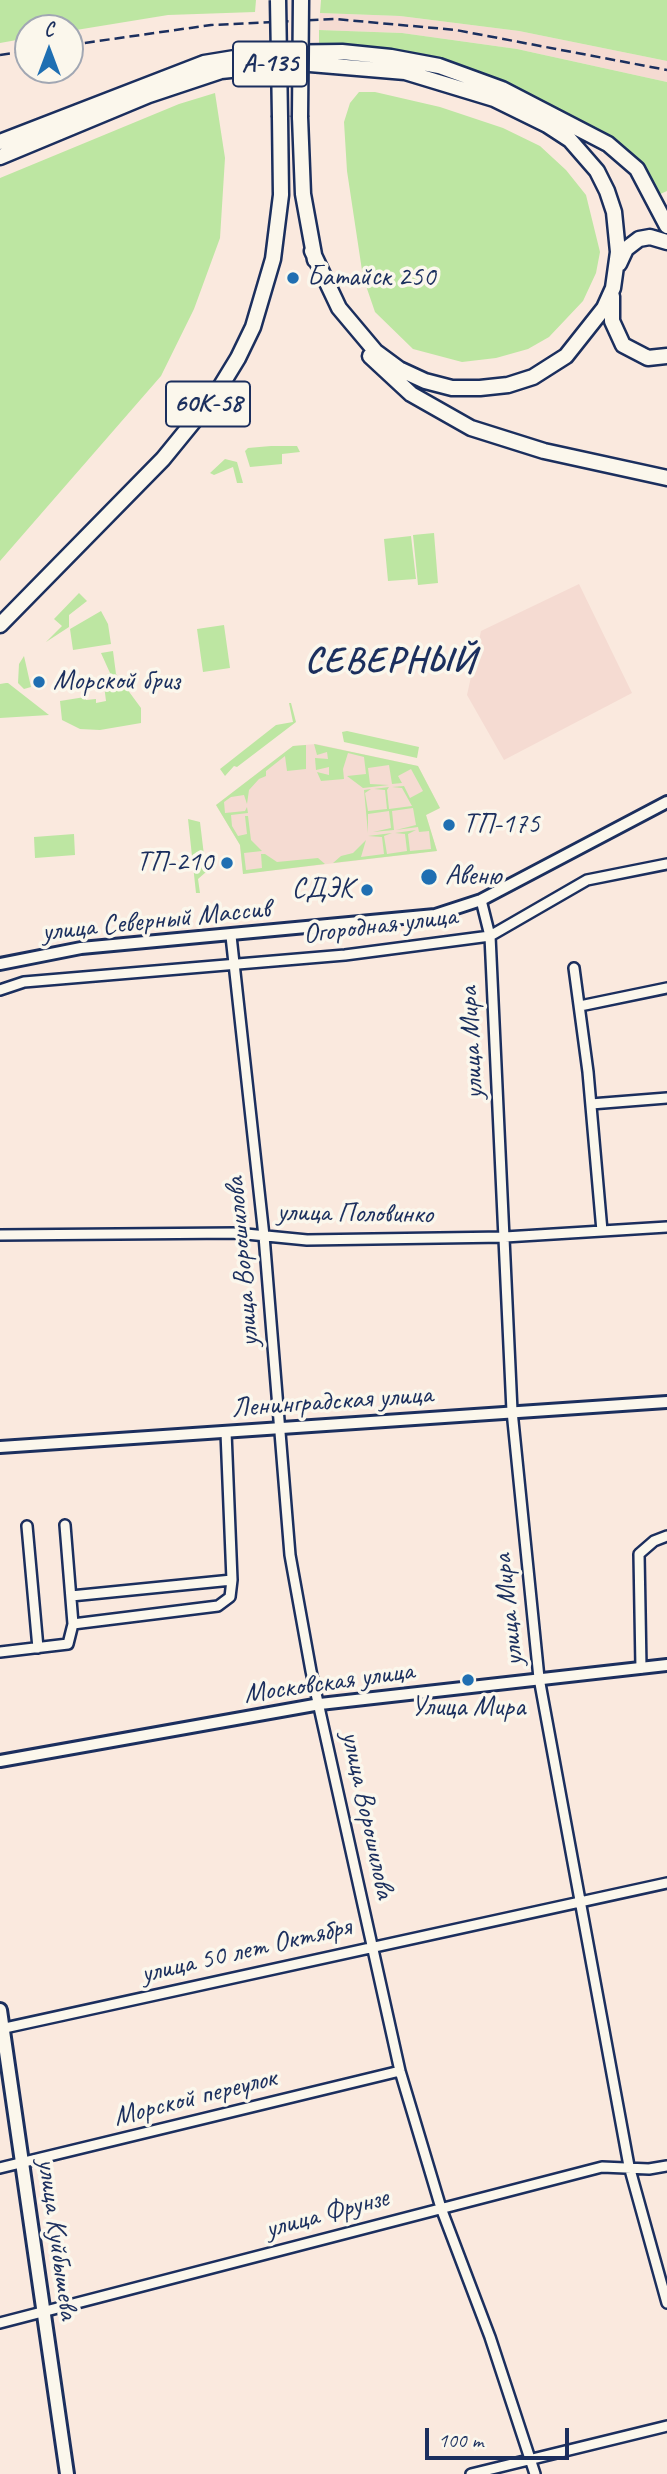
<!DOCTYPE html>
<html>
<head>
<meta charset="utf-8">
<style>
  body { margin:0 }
  #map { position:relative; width:667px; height:2474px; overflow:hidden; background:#fae9de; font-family:Caveat,sans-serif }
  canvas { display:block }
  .north { position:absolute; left:14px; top:14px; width:70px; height:70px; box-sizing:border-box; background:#fbf7ec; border:2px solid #a1a7b3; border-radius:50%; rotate:0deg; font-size:19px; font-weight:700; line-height:28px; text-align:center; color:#1b2f5e }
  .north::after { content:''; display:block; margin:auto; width:24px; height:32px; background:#1f6fb2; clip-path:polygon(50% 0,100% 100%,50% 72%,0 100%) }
  .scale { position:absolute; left:425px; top:2428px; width:144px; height:32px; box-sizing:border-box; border:4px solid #1b2f5e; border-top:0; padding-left:9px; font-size:21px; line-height:24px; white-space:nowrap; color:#1b2f5e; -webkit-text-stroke:5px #fbf7ec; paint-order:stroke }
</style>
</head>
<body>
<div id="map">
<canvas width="667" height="2474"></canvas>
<div class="north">С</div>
<div class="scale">100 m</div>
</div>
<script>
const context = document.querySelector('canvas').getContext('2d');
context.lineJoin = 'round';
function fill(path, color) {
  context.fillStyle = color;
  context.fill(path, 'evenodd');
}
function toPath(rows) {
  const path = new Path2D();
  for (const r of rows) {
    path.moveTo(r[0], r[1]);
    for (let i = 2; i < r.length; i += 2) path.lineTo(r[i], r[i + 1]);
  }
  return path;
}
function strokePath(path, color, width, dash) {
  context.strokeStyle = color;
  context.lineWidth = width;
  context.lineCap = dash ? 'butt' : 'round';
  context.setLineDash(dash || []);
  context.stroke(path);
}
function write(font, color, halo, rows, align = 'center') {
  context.font = font + ' Caveat,sans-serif';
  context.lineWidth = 7;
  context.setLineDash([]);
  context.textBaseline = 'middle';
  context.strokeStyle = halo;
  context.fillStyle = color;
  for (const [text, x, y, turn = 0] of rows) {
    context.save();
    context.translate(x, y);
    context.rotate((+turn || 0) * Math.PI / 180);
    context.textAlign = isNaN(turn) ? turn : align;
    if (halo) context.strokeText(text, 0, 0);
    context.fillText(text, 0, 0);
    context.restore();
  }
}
const built = toPath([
  [320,13,400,16,519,31,667,61,667,82,517,49,402,33,319,30],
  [579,584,632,693,504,760,467,695,481,631],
  [316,744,418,766,440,808,426,815,437,851,243,874,240,845,216,805,293,746]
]);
const green = toPath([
  [0,0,256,0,255,12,168,15,70,31,70,28,28,28,28,38,0,43],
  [321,0,667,0,667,61,519,31,400,16,320,13],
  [319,30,402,33,517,49,667,82,667,191,658,195,612,139,505,85,319,45],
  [359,92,375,92,440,107,503,128,540,146,566,170,586,195,600,252,596,273,583,301,549,337,528,349,496,358,462,362,413,349,375,312,363,277,347,171,344,122,350,103],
  [215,93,225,158,220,238,194,309,161,376,0,561,0,178,179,104],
  [271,446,297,446,300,452,282,454,282,464,250,467,245,451,248,448],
  [225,459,237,462,243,483,237,483,233,467,214,475,210,473],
  [434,533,438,583,418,585,413,535],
  [411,536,416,579,388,581,384,539],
  [79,593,87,601,69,615,69,627,46,642,62,626,54,619],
  [101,611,108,624,111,644,73,650,70,629],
  [224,625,230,668,203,672,197,629],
  [113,651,116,674,141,708,141,723,100,730,80,729,62,720,60,701,85,697,86,700,96,699,96,703,106,701,104,685,108,684,107,674,110,673,101,653],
  [24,656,31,687,24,689,18,683,19,664],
  [6,683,8,683,49,715,0,718,0,684],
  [289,703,291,703,296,722,237,767,234,766,225,776,220,769,276,725,293,722],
  [347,731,419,747,417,758,344,742,342,732],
  [314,744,418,766,440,808,426,815,437,851,333,863,341,856,353,853,366,840,361,857,384,854,382,837,368,836,392,833,384,836,387,854,407,851,405,834,395,833,416,830,408,834,410,851,431,849,429,831,419,832,418,827,396,830,416,825,413,808,392,811,394,830,373,832,391,828,389,811,368,814,368,833,364,790,371,789,365,793,368,811,387,809,385,790,374,789,389,787,387,790,389,809,412,806,402,788,392,787,404,786,410,798,423,791,411,769,398,776,402,783,392,784,389,765,368,768,370,784,389,785,363,788,347,776,366,774,364,757,348,753,343,769,344,779,321,781,317,772,329,775,329,767,316,770,315,758,328,759,327,752,317,755],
  [306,745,306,769,287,771,285,756,266,771,266,776,259,779,249,790,247,804,244,795,231,797,224,802,225,813,245,811,247,807,248,813,231,815,232,826,238,836,247,834,245,816,248,816,251,840,262,851,244,853,246,870,262,868,261,854,265,854,277,862,318,858,325,864,243,874,240,845,216,805,293,746],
  [188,819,200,822,206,872,198,879,200,893,196,893],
  [74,834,75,855,35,858,34,837]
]);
const minor = toPath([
  [481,900,490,936,512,1411,539,1678,629,2166,667,2303],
  [231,936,264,1236,290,1555,311,1671,400,2071,441,2208,490,2337,535,2474],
  [574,968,588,1072,602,1231],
  [0,990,24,982,345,955,490,936,587,880,667,864],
  [580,1006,667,988],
  [591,1104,667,1098],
  [0,1235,236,1233,307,1240,505,1237,667,1227],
  [65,1525,73,1624],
  [27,1526,38,1648],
  [71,1596,232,1580],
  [0,1652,68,1644,73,1624,218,1606,230,1597,232,1580,226,1432],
  [641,1668,639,1554,654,1541,667,1536],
  [0,2029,667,1883],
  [0,2168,400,2071],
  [0,2323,602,2167,649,2169,667,2166],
  [471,2474,667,2426]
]);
const tertiary = toPath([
  [0,964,81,948,435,915,481,900,667,802],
  [0,1447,667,1402],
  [0,1761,320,1704,667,1665]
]);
const secondary = toPath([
  [0,2010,67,2474]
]);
const trunk = toPath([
  [300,117,303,194,315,260],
  [0,142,204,63,265,53,342,52,391,57,439,66,502,89,608,144,637,169,667,226],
  [0,157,149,95,221,71,298,63,405,72,494,99,547,125,570,140,597,171,607,191,614,212,618,252,613,288,604,308,566,356,533,377,508,385,480,388,452,388,425,381,399,369,376,352,339,308,312,251],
  [619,264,626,249,639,239,650,237,667,242],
  [612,296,612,321,623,345,648,358,667,356],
  [370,356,411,394,471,428,544,451,667,478],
  [0,625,163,459,216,394,238,358,253,327,273,259,281,195,280,117]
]);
const rail = toPath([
  [70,45,211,25,335,19,456,30,667,70],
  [0,55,28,51]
]);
const trunkBridge = toPath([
  [278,0,280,117],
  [300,117,301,0]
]);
const markers = [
  [293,278,7,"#1f6fb2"],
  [39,682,7,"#1f6fb2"],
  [449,825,7,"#1f6fb2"],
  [227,863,7,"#1f6fb2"],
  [429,877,9,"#1f6fb2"],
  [367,890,7,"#1f6fb2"],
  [468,1680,7,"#1f6fb2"]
];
const shields = [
  [270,64,74],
  [208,404,84]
];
const shieldNames = [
  ["А-135",270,64],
  ["60К-58",208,404]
];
const poiNames = [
  ["Батайск 250",307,278],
  ["Морской бриз",53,682],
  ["ТП-175",463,825],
  ["ТП-210",213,863,"right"],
  ["Авеню",445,877],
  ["СДЭК",353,890,"right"],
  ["Улица Мира",468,1708,"center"]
];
const streetNames = [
  ["улица Северный Массив",156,921,-6],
  ["Огородная улица",380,926,-7],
  ["улица Мира",472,1043,-93],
  ["улица Половинко",355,1214,1],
  ["улица Ворошилова",243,1262,-95],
  ["Ленинградская улица",332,1402,-4],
  ["улица Мира",509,1610,-96],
  ["Московская улица",329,1683,-8],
  ["улица Ворошилова",367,1815,78],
  ["улица 50 лет Октября",246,1951,-13],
  ["Морской переулок",195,2098,-14],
  ["улица Фрунзе",327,2214,-15],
  ["улица Куйбышева",57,2239,82]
];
const districtNames = [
  ["СЕВЕРНЫЙ",391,662]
];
fill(built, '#f5dbd2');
fill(green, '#bde6a2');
strokePath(minor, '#1b2f5e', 14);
strokePath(tertiary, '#1b2f5e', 16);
strokePath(secondary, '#1b2f5e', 18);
strokePath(trunk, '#1b2f5e', 19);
strokePath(minor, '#fbf7ec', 9);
strokePath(tertiary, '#fbf7ec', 10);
strokePath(secondary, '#fbf7ec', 12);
strokePath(trunk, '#fbf7ec', 14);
strokePath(rail, '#1b2f5e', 2.5, [10, 5]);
strokePath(trunkBridge, '#1b2f5e', 19, []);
strokePath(trunkBridge, '#fbf7ec', 14);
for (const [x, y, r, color] of markers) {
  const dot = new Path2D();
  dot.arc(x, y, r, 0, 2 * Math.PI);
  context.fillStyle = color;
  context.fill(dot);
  strokePath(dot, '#fbf7ec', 2.5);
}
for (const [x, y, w] of shields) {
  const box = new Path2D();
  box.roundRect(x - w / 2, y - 22.5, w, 45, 5);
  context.fillStyle = '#fbf7ec';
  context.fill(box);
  strokePath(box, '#1b2f5e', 2);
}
write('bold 26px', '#1b2f5e', null, shieldNames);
write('28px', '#1b2f5e', '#fbf7ec', poiNames, 'left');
write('28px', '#1b2f5e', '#fbf7ec', streetNames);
context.letterSpacing = '2px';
write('bold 35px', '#1b2f5e', '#fbf7ec', districtNames);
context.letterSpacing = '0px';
</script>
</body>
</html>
